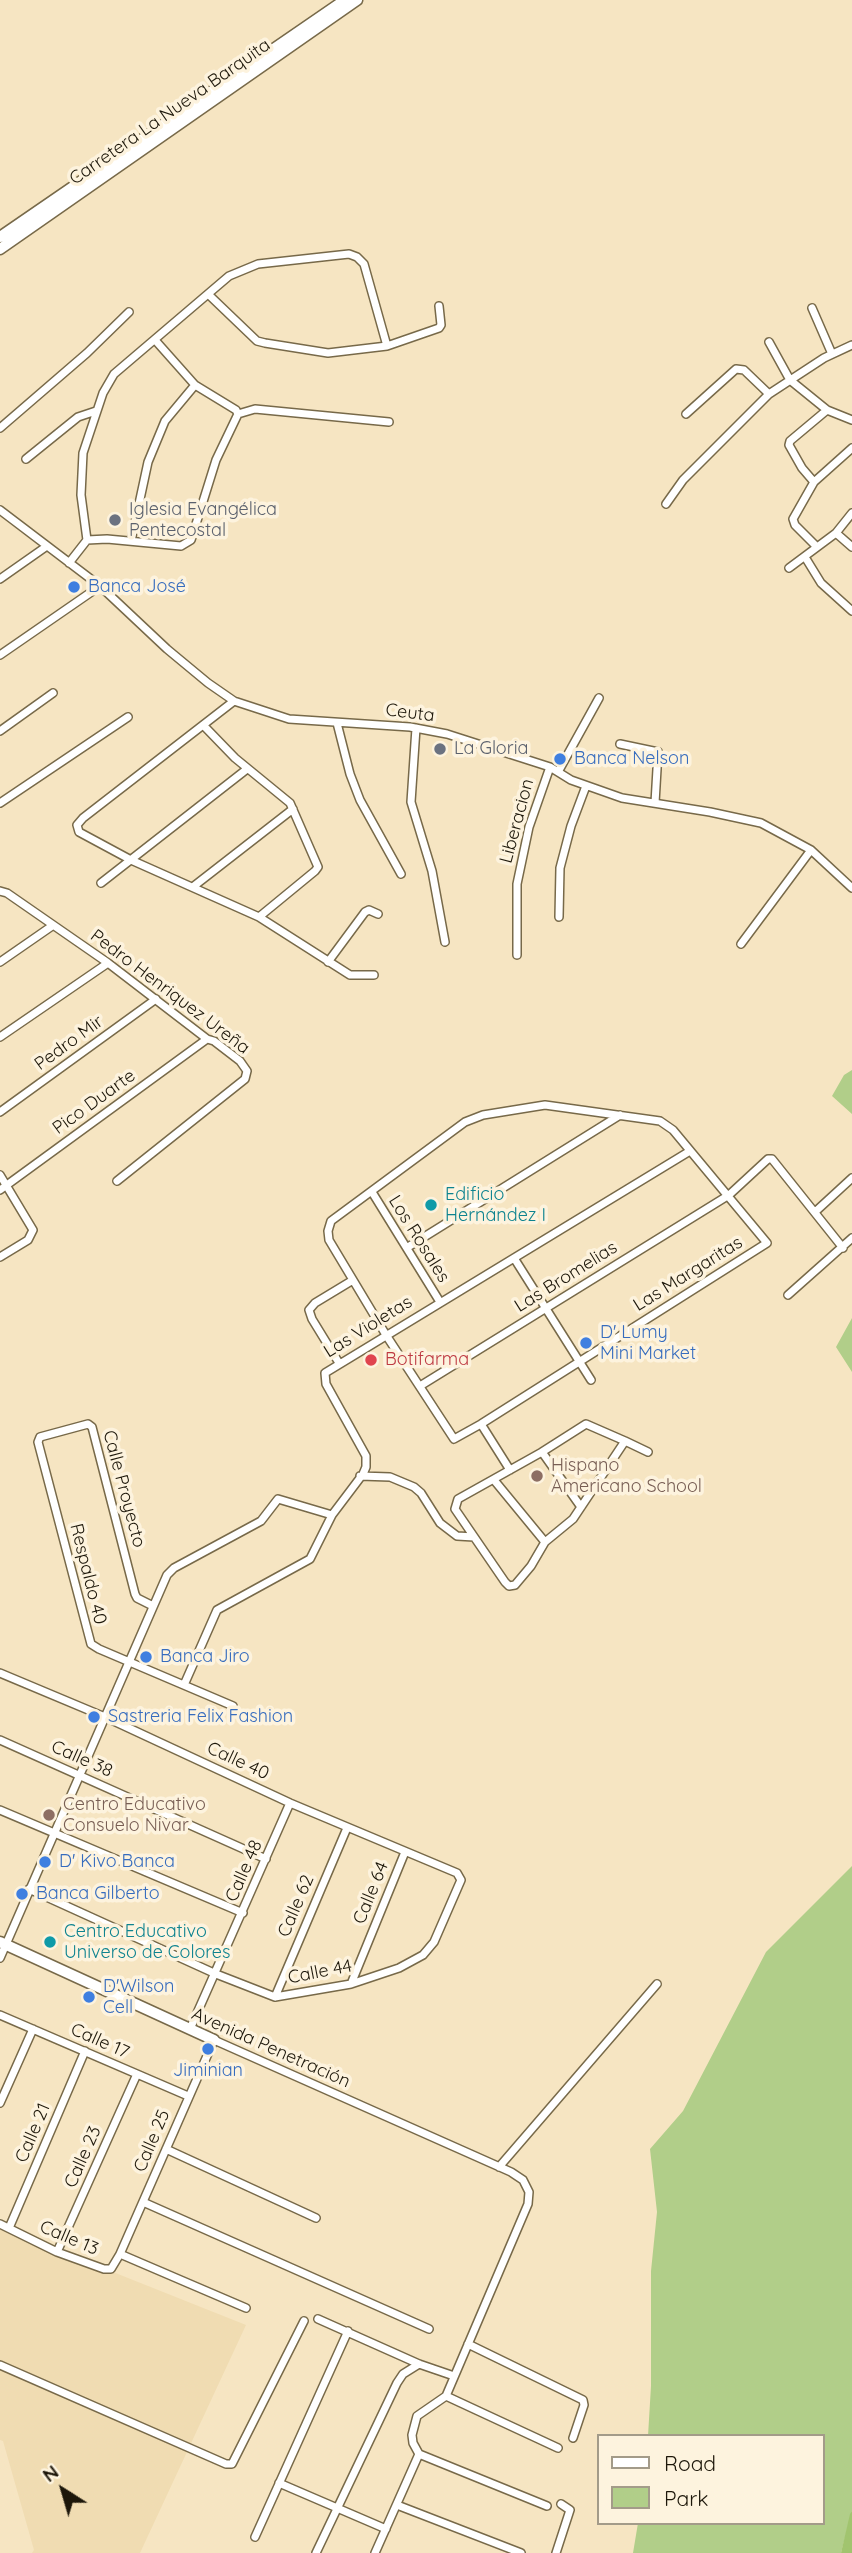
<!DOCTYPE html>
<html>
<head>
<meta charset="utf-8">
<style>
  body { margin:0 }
  #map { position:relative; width:852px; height:2553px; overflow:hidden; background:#f6e5c2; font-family:Quicksand,sans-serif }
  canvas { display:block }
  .legend { position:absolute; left:597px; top:2434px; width:228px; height:91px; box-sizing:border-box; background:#fdf3de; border:2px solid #a39b89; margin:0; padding:9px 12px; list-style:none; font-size:21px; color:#1d170a }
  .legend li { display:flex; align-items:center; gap:14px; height:35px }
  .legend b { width:35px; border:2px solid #a39b89 }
  .north { position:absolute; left:28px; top:2455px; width:70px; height:70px; -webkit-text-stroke:5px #fdf3de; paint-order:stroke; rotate:323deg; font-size:19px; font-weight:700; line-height:28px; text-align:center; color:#1d170a }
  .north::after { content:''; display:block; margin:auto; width:24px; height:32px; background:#1d170a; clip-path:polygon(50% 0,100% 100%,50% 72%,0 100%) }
</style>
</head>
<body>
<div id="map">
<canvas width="852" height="2553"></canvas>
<ul class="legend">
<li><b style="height:9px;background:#fff"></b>Road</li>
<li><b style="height:19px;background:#b1ce89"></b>Park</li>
</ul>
<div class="north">N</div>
</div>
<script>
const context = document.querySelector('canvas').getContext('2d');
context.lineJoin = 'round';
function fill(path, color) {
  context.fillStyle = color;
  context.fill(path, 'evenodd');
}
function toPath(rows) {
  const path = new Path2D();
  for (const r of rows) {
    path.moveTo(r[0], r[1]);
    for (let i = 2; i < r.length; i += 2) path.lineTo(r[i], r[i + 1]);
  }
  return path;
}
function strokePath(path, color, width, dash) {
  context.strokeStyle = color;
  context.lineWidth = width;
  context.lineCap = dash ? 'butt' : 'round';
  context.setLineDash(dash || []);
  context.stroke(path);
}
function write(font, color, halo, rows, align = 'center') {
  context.font = font + ' Quicksand,sans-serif';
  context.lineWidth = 7;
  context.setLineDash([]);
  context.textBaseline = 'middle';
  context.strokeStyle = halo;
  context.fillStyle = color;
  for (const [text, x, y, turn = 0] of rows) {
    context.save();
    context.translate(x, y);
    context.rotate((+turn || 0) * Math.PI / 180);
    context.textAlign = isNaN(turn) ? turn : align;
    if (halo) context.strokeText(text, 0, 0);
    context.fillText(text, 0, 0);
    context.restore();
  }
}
const built = toPath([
  [0,2227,246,2325,140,2553,32,2553,34,2550,3,2441,0,2440]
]);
const green = toPath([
  [852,1070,852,1114,832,1096,844,1075],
  [852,1318,852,1372,836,1347],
  [852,1866,852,2511,841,2553,633,2553,638,2523,822,2523,822,2436,648,2436,651,2386,651,2271,657,2212,650,2149,683,2111,766,1952]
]);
const forest = toPath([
  [852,2511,852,2553,841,2553,850,2514]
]);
const street = toPath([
  [812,308,832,354],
  [155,340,195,385,236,410,238,414],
  [769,342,790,380,827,410,852,420],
  [387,346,439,328,441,325,439,306],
  [238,414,255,409,389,422],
  [686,414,736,369,744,370,769,394],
  [0,428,87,353,129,312],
  [26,459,78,417,96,411],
  [814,482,802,468,789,445,790,441,827,410],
  [666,504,683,480,769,394,824,358,852,345],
  [0,510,100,586,167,649,208,683,234,701,289,719,410,727,447,734,550,767,571,780,622,798,710,812,761,823,811,850,852,888],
  [836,533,852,547],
  [87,540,107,539,181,546,191,540,216,460,238,414],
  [131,541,148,462,165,421,195,385],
  [817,547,795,525,793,519,814,482,852,448],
  [805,557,821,583,852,611],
  [69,563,87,540,81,495,83,453,103,393,114,374,229,276,258,264,349,254,357,257,364,264,387,346,328,353,265,343,257,341,209,295],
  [789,568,836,533,852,513],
  [0,579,47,546],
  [0,655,100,586],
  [234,701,83,818,77,825,79,832,131,860,259,917,350,975,374,975],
  [337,723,350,774,360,800,401,874],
  [204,726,235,758,290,803,318,867,315,871,259,917],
  [416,728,411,802,432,871,445,942],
  [0,731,53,693],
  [620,744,658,752,655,803],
  [558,772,599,698],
  [0,803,128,717],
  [101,883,247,769],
  [194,886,293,809],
  [0,891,7,893,108,963,207,1039,214,1041,240,1061,247,1071,245,1079,117,1181],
  [559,917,560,868,571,826,586,786],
  [741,944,811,850],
  [517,955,517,884,529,827,550,767],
  [0,962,52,926],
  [328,962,365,912,369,910,378,914],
  [0,1037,108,963],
  [545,1105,660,1121,673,1130,767,1243,481,1424,454,1439,386,1335,329,1240,328,1231,331,1221,465,1122,483,1115,545,1105],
  [0,1112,156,999],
  [0,1175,33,1230,28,1240,0,1257],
  [0,1190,207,1039],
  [372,1192,440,1302],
  [815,1212,852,1178],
  [408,1247,620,1115],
  [514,1258,591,1380],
  [788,1295,852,1238],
  [339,1363,312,1319,309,1310,315,1303,353,1280],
  [420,1386,729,1195,768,1159,772,1159,843,1248],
  [481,1424,510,1470],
  [625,1441,648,1452],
  [542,1452,586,1424,625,1441,573,1519,545,1542,531,1566,515,1585,509,1586,505,1582,455,1509,458,1499,542,1452,581,1507],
  [360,1476,390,1477,414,1487,421,1493,440,1523,457,1536,474,1537],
  [494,1480,545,1542],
  [153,1606,137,1598,135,1594,92,1427,88,1424,40,1437,38,1442,91,1644,99,1649,233,1706],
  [0,1673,105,1717,290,1803,457,1873,461,1880,434,1942,423,1955,399,1968,351,1984,275,1997,216,1974,29,1889],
  [184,1685,217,1610,310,1559,332,1515],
  [0,1740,266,1859],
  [0,1810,243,1913],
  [0,1958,167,1575,174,1568,261,1521,278,1499,332,1515,363,1474,366,1467,366,1456,326,1384,325,1373,690,1151],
  [351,1984,405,1852],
  [275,1997,347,1828],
  [0,2015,188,2096],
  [190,2029,290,1803],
  [0,2103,33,2029],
  [166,2149,316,2218],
  [499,2167,657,1984],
  [143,2202,429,2329],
  [0,2224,57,2252,104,2269,111,2269,120,2254,214,2040,511,2172,523,2180,529,2192,528,2204,446,2396,558,2448],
  [9,2228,85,2051],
  [57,2252,137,2074],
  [120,2254,246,2308],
  [318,2319,419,2364,454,2376],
  [468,2344,583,2400,584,2405,573,2438],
  [0,2365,226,2464,232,2464,304,2321],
  [419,2454,547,2506],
  [279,2483,386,2529],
  [397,2505,521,2553],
  [255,2537,348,2331],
  [316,2553,397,2383,403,2374,419,2364],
  [375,2553,419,2454,413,2443,412,2435,417,2416,446,2396],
  [556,2553,570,2510,561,2504]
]);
const secondary = toPath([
  [0,237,345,0],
  [0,249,357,0],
  [0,1942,214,2040]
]);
const markers = [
  [115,520,7,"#6b7280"],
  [74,587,7,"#3f7fe0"],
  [440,749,7,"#6b7280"],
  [560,759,7,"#3f7fe0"],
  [431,1205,7,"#0f9aa8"],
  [586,1343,7,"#3f7fe0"],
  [371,1360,7,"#e0444e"],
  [537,1476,7,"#8d6e63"],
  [146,1657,7,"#3f7fe0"],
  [94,1717,7,"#3f7fe0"],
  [49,1815,7,"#8d6e63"],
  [45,1862,7,"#3f7fe0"],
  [22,1894,7,"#3f7fe0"],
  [50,1942,7,"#0f9aa8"],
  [89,1997,7,"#3f7fe0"],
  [208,2049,7,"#3f7fe0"]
];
const streetNames = [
  ["Carretera La Nueva Barquita",170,112,-35],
  ["Ceuta",410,713,7],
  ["Liberacion",517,821,-75],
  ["Pedro Henriquez Ureña",170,992,37],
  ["Pedro Mir",69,1043,-36],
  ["Pico Duarte",94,1102,-36],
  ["Los Rosales",419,1239,58],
  ["Las Margaritas",688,1274,-32],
  ["Las Bromelias",566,1277,-32],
  ["Las Violetas",368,1327,-32],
  ["Calle Proyecto",124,1489,75],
  ["Respaldo 40",88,1574,76],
  ["Calle 38",82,1759,24],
  ["Calle 40",238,1761,25],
  ["Calle 48",244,1871,-66],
  ["Calle 64",371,1893,-68],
  ["Calle 62",296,1906,-67],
  ["Calle 44",320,1972,-11],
  ["Calle 17",100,2041,24],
  ["Avenida Penetración",271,2048,24],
  ["Calle 21",33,2133,-67],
  ["Calle 25",152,2141,-67],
  ["Calle 23",83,2157,-66],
  ["Calle 13",69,2238,23]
];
const worshipNames = [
  ["Iglesia Evangélica",129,510],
  ["Pentecostal",129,531],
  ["La Gloria",454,749]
];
const shopNames = [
  ["Banca José",88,587],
  ["Banca Nelson",574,759],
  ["D' Lumy",600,1333],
  ["Mini Market",600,1354],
  ["Banca Jiro",160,1657],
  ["Sastreria Felix Fashion",108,1717],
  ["D' Kivo Banca",59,1862],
  ["Banca Gilberto",36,1894],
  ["D'Wilson",103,1987],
  ["Cell",103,2008],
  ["Jiminian",208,2071,"center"]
];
const cultureNames = [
  ["Edificio",445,1195],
  ["Hernández I",445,1216],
  ["Centro Educativo",64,1932],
  ["Universo de Colores",64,1953]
];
const healthNames = [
  ["Botifarma",385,1360]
];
const educationNames = [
  ["Hispano",551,1466],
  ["Americano School",551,1487],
  ["Centro Educativo",63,1805],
  ["Consuelo Nivar",63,1826]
];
fill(built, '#f0dcb2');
fill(green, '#b1ce89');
fill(forest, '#a1c46f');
strokePath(street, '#776949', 10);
strokePath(secondary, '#776949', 13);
strokePath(street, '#fff', 7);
strokePath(secondary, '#fff', 10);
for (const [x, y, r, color] of markers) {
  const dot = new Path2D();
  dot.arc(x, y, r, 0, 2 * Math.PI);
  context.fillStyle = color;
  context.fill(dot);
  strokePath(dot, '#fdf3de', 2.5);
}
write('18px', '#1d170a', '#fdf3de', streetNames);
write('18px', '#5b616d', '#fdf3de', worshipNames, 'left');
write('18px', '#366cbe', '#fdf3de', shopNames, 'left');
write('18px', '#0d838f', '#fdf3de', cultureNames, 'left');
write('18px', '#be3a42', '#fdf3de', healthNames, 'left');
write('18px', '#785e54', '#fdf3de', educationNames, 'left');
</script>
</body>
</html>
